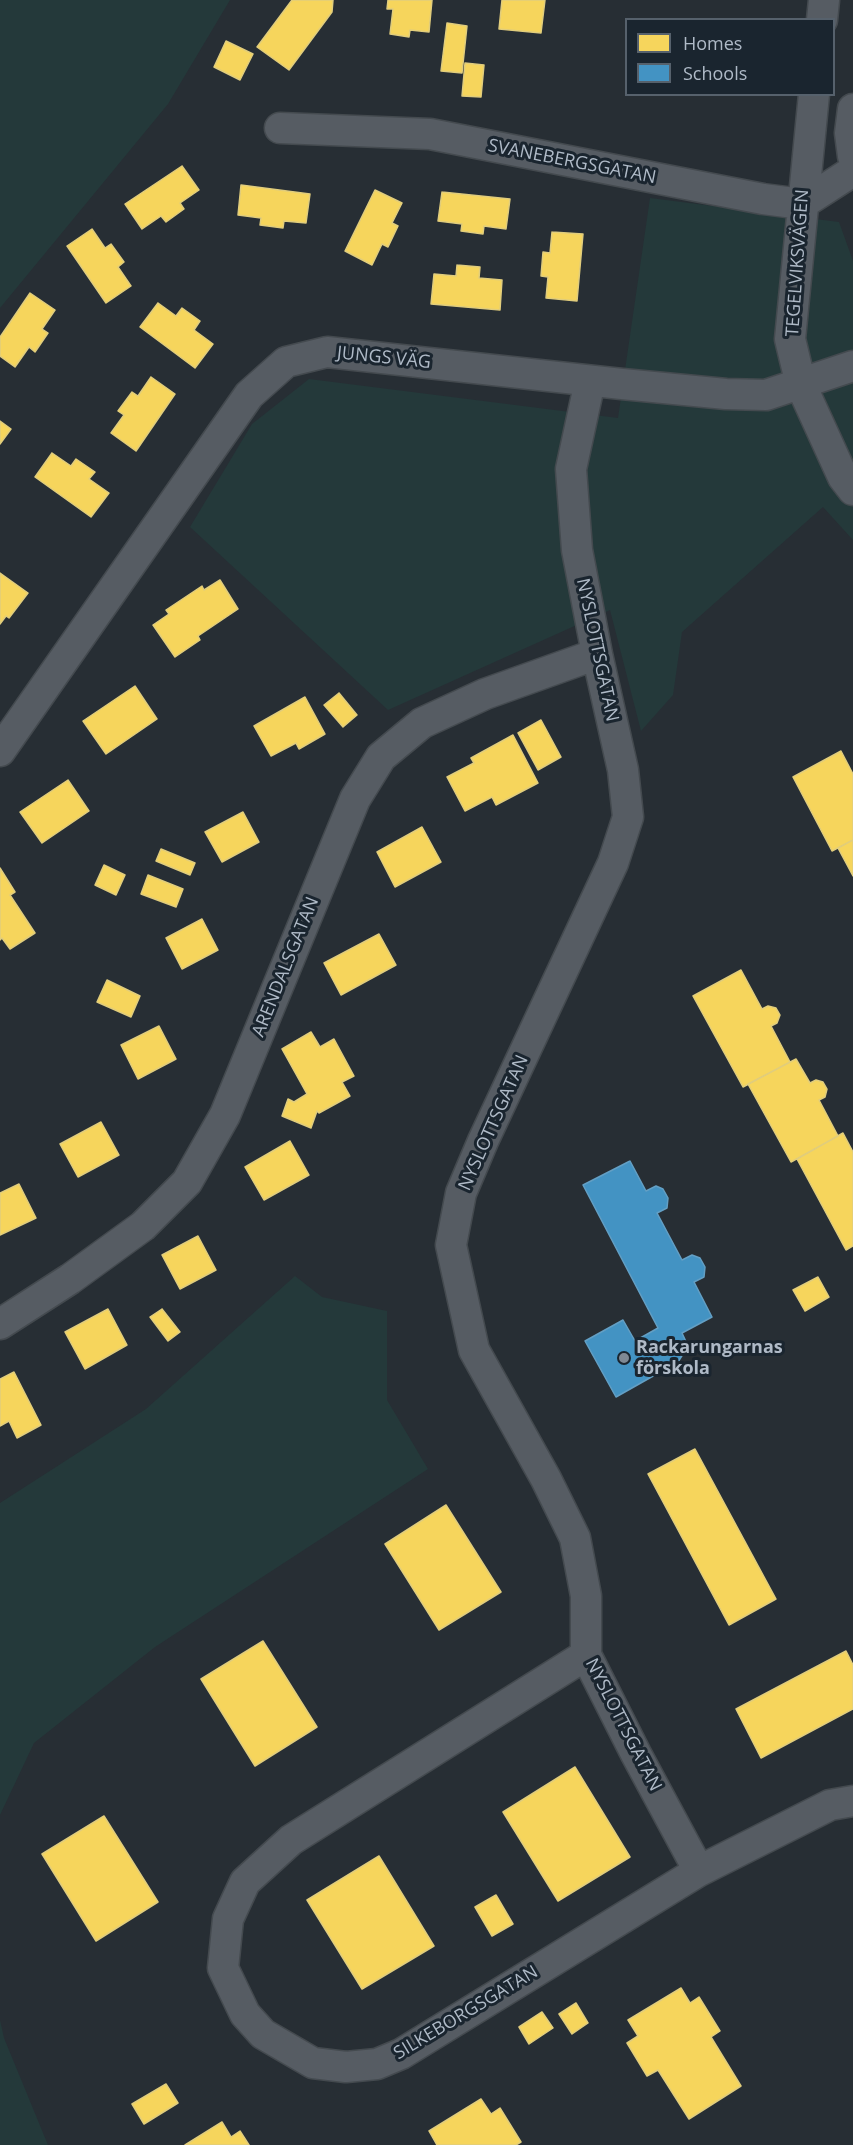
<!DOCTYPE html>
<html>
<head>
<meta charset="utf-8">
<style>
  body { margin:0 }
  #map { position:relative; width:853px; height:2145px; overflow:hidden; background:#272e34; font-family:"Open Sans",sans-serif }
  canvas { display:block }
  .legend { position:absolute; left:625px; top:18px; width:210px; height:78px; box-sizing:border-box; background:#1a252f; border:2px solid #56616c; margin:0; padding:8px 10px; list-style:none; font-size:18px; color:#afbac7 }
  .legend li { display:flex; align-items:center; gap:12px; height:30px }
  .legend b { width:30px; border:2px solid #56616c }
</style>
</head>
<body>
<div id="map">
<canvas width="853" height="2145"></canvas>
<ul class="legend">
<li><b style="height:16px;background:#f6d55c"></b>Homes</li>
<li><b style="height:16px;background:#4393c3"></b>Schools</li>
</ul>
</div>
<script>
const context = document.querySelector('canvas').getContext('2d');
context.lineJoin = 'round';
function fill(path, color) {
  context.fillStyle = color;
  context.fill(path, 'evenodd');
}
function toPath(rows) {
  const path = new Path2D();
  for (const r of rows) {
    path.moveTo(r[0], r[1]);
    for (let i = 2; i < r.length; i += 2) path.lineTo(r[i], r[i + 1]);
  }
  return path;
}
function strokePath(path, color, width, dash) {
  context.strokeStyle = color;
  context.lineWidth = width;
  context.lineCap = dash ? 'butt' : 'round';
  context.setLineDash(dash || []);
  context.stroke(path);
}
function write(font, color, halo, rows, align = 'center') {
  context.font = font + ' "Open Sans",sans-serif';
  context.lineWidth = 6;
  context.setLineDash([]);
  context.textBaseline = 'middle';
  context.strokeStyle = halo;
  context.fillStyle = color;
  for (const [text, x, y, turn = 0] of rows) {
    context.save();
    context.translate(x, y);
    context.rotate((+turn || 0) * Math.PI / 180);
    context.textAlign = isNaN(turn) ? turn : align;
    if (halo) context.strokeText(text, 0, 0);
    context.fillText(text, 0, 0);
    context.restore();
  }
}
const green = toPath([
  [0,0,230,0,168,104,0,308],
  [650,198,839,222,853,261,853,540,823,507,682,632,673,695,641,731,610,610,388,710,190,527,252,424,309,379,618,418],
  [295,1276,322,1297,387,1311,387,1400,428,1469,155,1647,34,1743,0,1815,0,1503,146,1409],
  [0,2020,4,2038,48,2145,0,2145]
]);
const homes = toPath([
  [292,0,333,0,332,12,289,70,257,47,292,0],
  [388,0,432,0,429,32,410,30,409,37,390,34,393,9,387,9,388,0],
  [502,0,545,0,541,33,499,29,502,0],
  [447,23,467,26,462,73,441,71,447,23],
  [226,41,253,54,240,80,214,67,226,41],
  [465,63,484,65,481,97,462,96,465,63],
  [182,166,199,190,180,203,184,209,166,222,161,216,142,229,125,204,182,166],
  [241,185,310,194,306,223,284,221,283,228,260,225,261,218,238,215,241,185],
  [375,190,402,203,392,223,398,226,388,247,382,244,372,265,345,251,375,190],
  [442,192,510,199,506,229,484,226,483,234,461,231,462,224,438,221,442,192],
  [92,229,105,248,111,244,124,262,118,267,131,286,106,303,67,246,92,229],
  [552,232,583,234,577,301,546,298,548,277,541,276,543,252,550,253,552,232],
  [457,265,480,267,479,278,502,280,500,310,431,304,434,274,456,276,457,265],
  [30,293,55,310,42,329,48,333,35,352,29,347,15,367,0,356,0,337,30,293],
  [158,303,176,316,182,308,200,321,194,330,213,344,195,368,140,327,158,303],
  [151,377,175,394,136,451,111,433,124,415,118,411,132,392,138,396,151,377],
  [0,421,11,429,0,444,0,421],
  [52,453,71,466,76,459,95,472,89,479,109,493,91,517,35,477,52,453],
  [0,573,28,593,9,618,6,616,0,624,0,573],
  [220,580,238,609,198,636,200,640,175,657,153,625,169,614,166,610,202,586,204,590,220,580],
  [135,686,157,719,106,754,83,721,135,686],
  [339,693,357,715,343,727,324,705,339,693],
  [305,697,325,734,299,749,296,743,271,756,254,726,305,697],
  [541,720,561,757,538,770,518,733,541,720],
  [513,735,538,783,496,805,492,797,465,811,447,777,474,763,471,758,513,735],
  [841,751,853,774,853,840,832,851,793,777,841,751],
  [68,780,89,811,42,843,20,812,68,780],
  [243,812,259,842,222,862,205,832,243,812],
  [422,827,441,862,395,887,377,852,422,827],
  [853,840,853,876,838,848,853,840],
  [161,849,195,863,190,875,156,861,161,849],
  [104,865,125,875,116,895,95,885,104,865],
  [0,868,15,892,10,895,35,933,10,949,2,938,0,940,0,868],
  [148,875,183,889,176,907,141,894,148,875],
  [202,919,218,950,182,969,166,938,202,919],
  [379,934,396,965,341,995,324,963,379,934],
  [741,970,762,1009,768,1006,776,1008,780,1015,777,1023,771,1026,790,1062,743,1087,693,996,741,970],
  [107,980,140,996,131,1017,97,1002,107,980],
  [159,1026,176,1059,138,1079,121,1045,159,1026],
  [311,1032,320,1047,334,1039,354,1076,342,1082,350,1096,319,1113,317,1111,311,1128,282,1116,288,1099,294,1102,307,1094,282,1049,311,1032],
  [796,1059,810,1083,816,1080,823,1082,827,1089,825,1097,819,1100,838,1136,791,1162,748,1084,796,1059],
  [101,1122,119,1155,78,1177,60,1144,101,1122],
  [843,1133,853,1152,853,1246,846,1250,797,1159,843,1133],
  [290,1141,309,1175,264,1200,245,1167,290,1141],
  [19,1184,36,1218,0,1235,0,1193,19,1184],
  [198,1236,216,1270,180,1289,162,1255,198,1236],
  [818,1277,829,1297,805,1311,793,1290,818,1277],
  [108,1309,127,1345,85,1369,65,1332,108,1309],
  [162,1309,180,1332,168,1341,150,1317,162,1309],
  [14,1372,41,1425,17,1438,9,1421,0,1426,0,1379,14,1372],
  [695,1449,776,1599,729,1625,648,1474,695,1449],
  [446,1505,501,1592,439,1630,385,1544,446,1505],
  [263,1641,317,1727,255,1766,201,1679,263,1641],
  [846,1651,853,1665,853,1709,761,1758,736,1709,846,1651],
  [575,1767,630,1857,558,1901,503,1812,575,1767],
  [104,1816,158,1902,96,1941,42,1854,104,1816],
  [379,1856,434,1946,362,1989,307,1900,379,1856],
  [496,1895,513,1924,492,1936,475,1907,496,1895],
  [681,1988,690,2003,699,1997,720,2031,711,2037,741,2086,689,2119,658,2070,647,2076,627,2043,638,2036,628,2020,681,1988],
  [576,2003,588,2023,572,2034,559,2014,576,2003],
  [542,2012,553,2028,529,2044,519,2027,542,2012],
  [166,2084,178,2103,144,2124,132,2104,166,2084],
  [481,2099,491,2114,500,2108,521,2142,516,2145,437,2145,429,2131,481,2099],
  [222,2122,231,2137,240,2131,249,2145,185,2145,222,2122]
]);
const schools = toPath([
  [630,1161,646,1191,656,1186,663,1189,668,1198,667,1208,657,1213,682,1260,692,1255,700,1258,705,1267,704,1277,694,1282,712,1317,682,1333,688,1346,678,1362,616,1397,585,1341,623,1320,635,1341,658,1328,583,1185,630,1161]
]);
const minor = toPath([
  [822,20,824,0],
  [814,94,790,339,801,385,843,477,853,490],
  [853,109,850,133,853,156],
  [280,128,430,134,763,199,802,204,853,171],
  [590,381,571,469,577,550,597,654,623,770,628,817,613,863,483,1141,461,1193,451,1245,474,1350,546,1479,575,1538,586,1596,586,1655,636,1754,699,1871],
  [0,751,249,395,286,362,327,352,622,384,726,394,766,395,853,366],
  [0,1324,70,1279,143,1226,187,1182,225,1115,355,799,381,757,422,723,485,694,597,654],
  [586,1655,291,1840,245,1882,228,1919,223,1968,245,2014,263,2034,313,2063,346,2067,377,2064,401,2054,699,1871,830,1805,853,1801]
]);
const markers = [
  [624,1358,6,"#7f8994"]
];
const streetNames = [
  ["SVANEBERGSGATAN",572,162,11],
  ["TEGELVIKSVÄGEN",798,263,-86],
  ["JUNGS VÄG",384,358,6],
  ["NYSLOTTSGATAN",597,650,78],
  ["ARENDALSGATAN",286,967,-68],
  ["NYSLOTTSGATAN",494,1123,-66],
  ["NYSLOTTSGATAN",623,1725,63],
  ["SILKEBORGSGATAN",466,2013,-31]
];
const poiNames = [
  ["Rackarungarnas",636,1348],
  ["förskola",636,1369]
];
fill(green, '#24393a');
fill(homes, '#f6d55c');
strokePath(homes, '#e1cd7c', 1.5);
fill(schools, '#4393c3');
strokePath(schools, '#639fc4', 1.5);
strokePath(minor, '#444a4f', 33);
strokePath(minor, '#565c63', 30);
for (const [x, y, r, color] of markers) {
  const dot = new Path2D();
  dot.arc(x, y, r, 0, 2 * Math.PI);
  context.fillStyle = color;
  context.fill(dot);
  strokePath(dot, '#1a252f', 2);
}
write('18px', '#afbac7', '#1a252f', streetNames);
write('bold 18px', '#afbac7', '#1a252f', poiNames, 'left');
</script>
</body>
</html>
